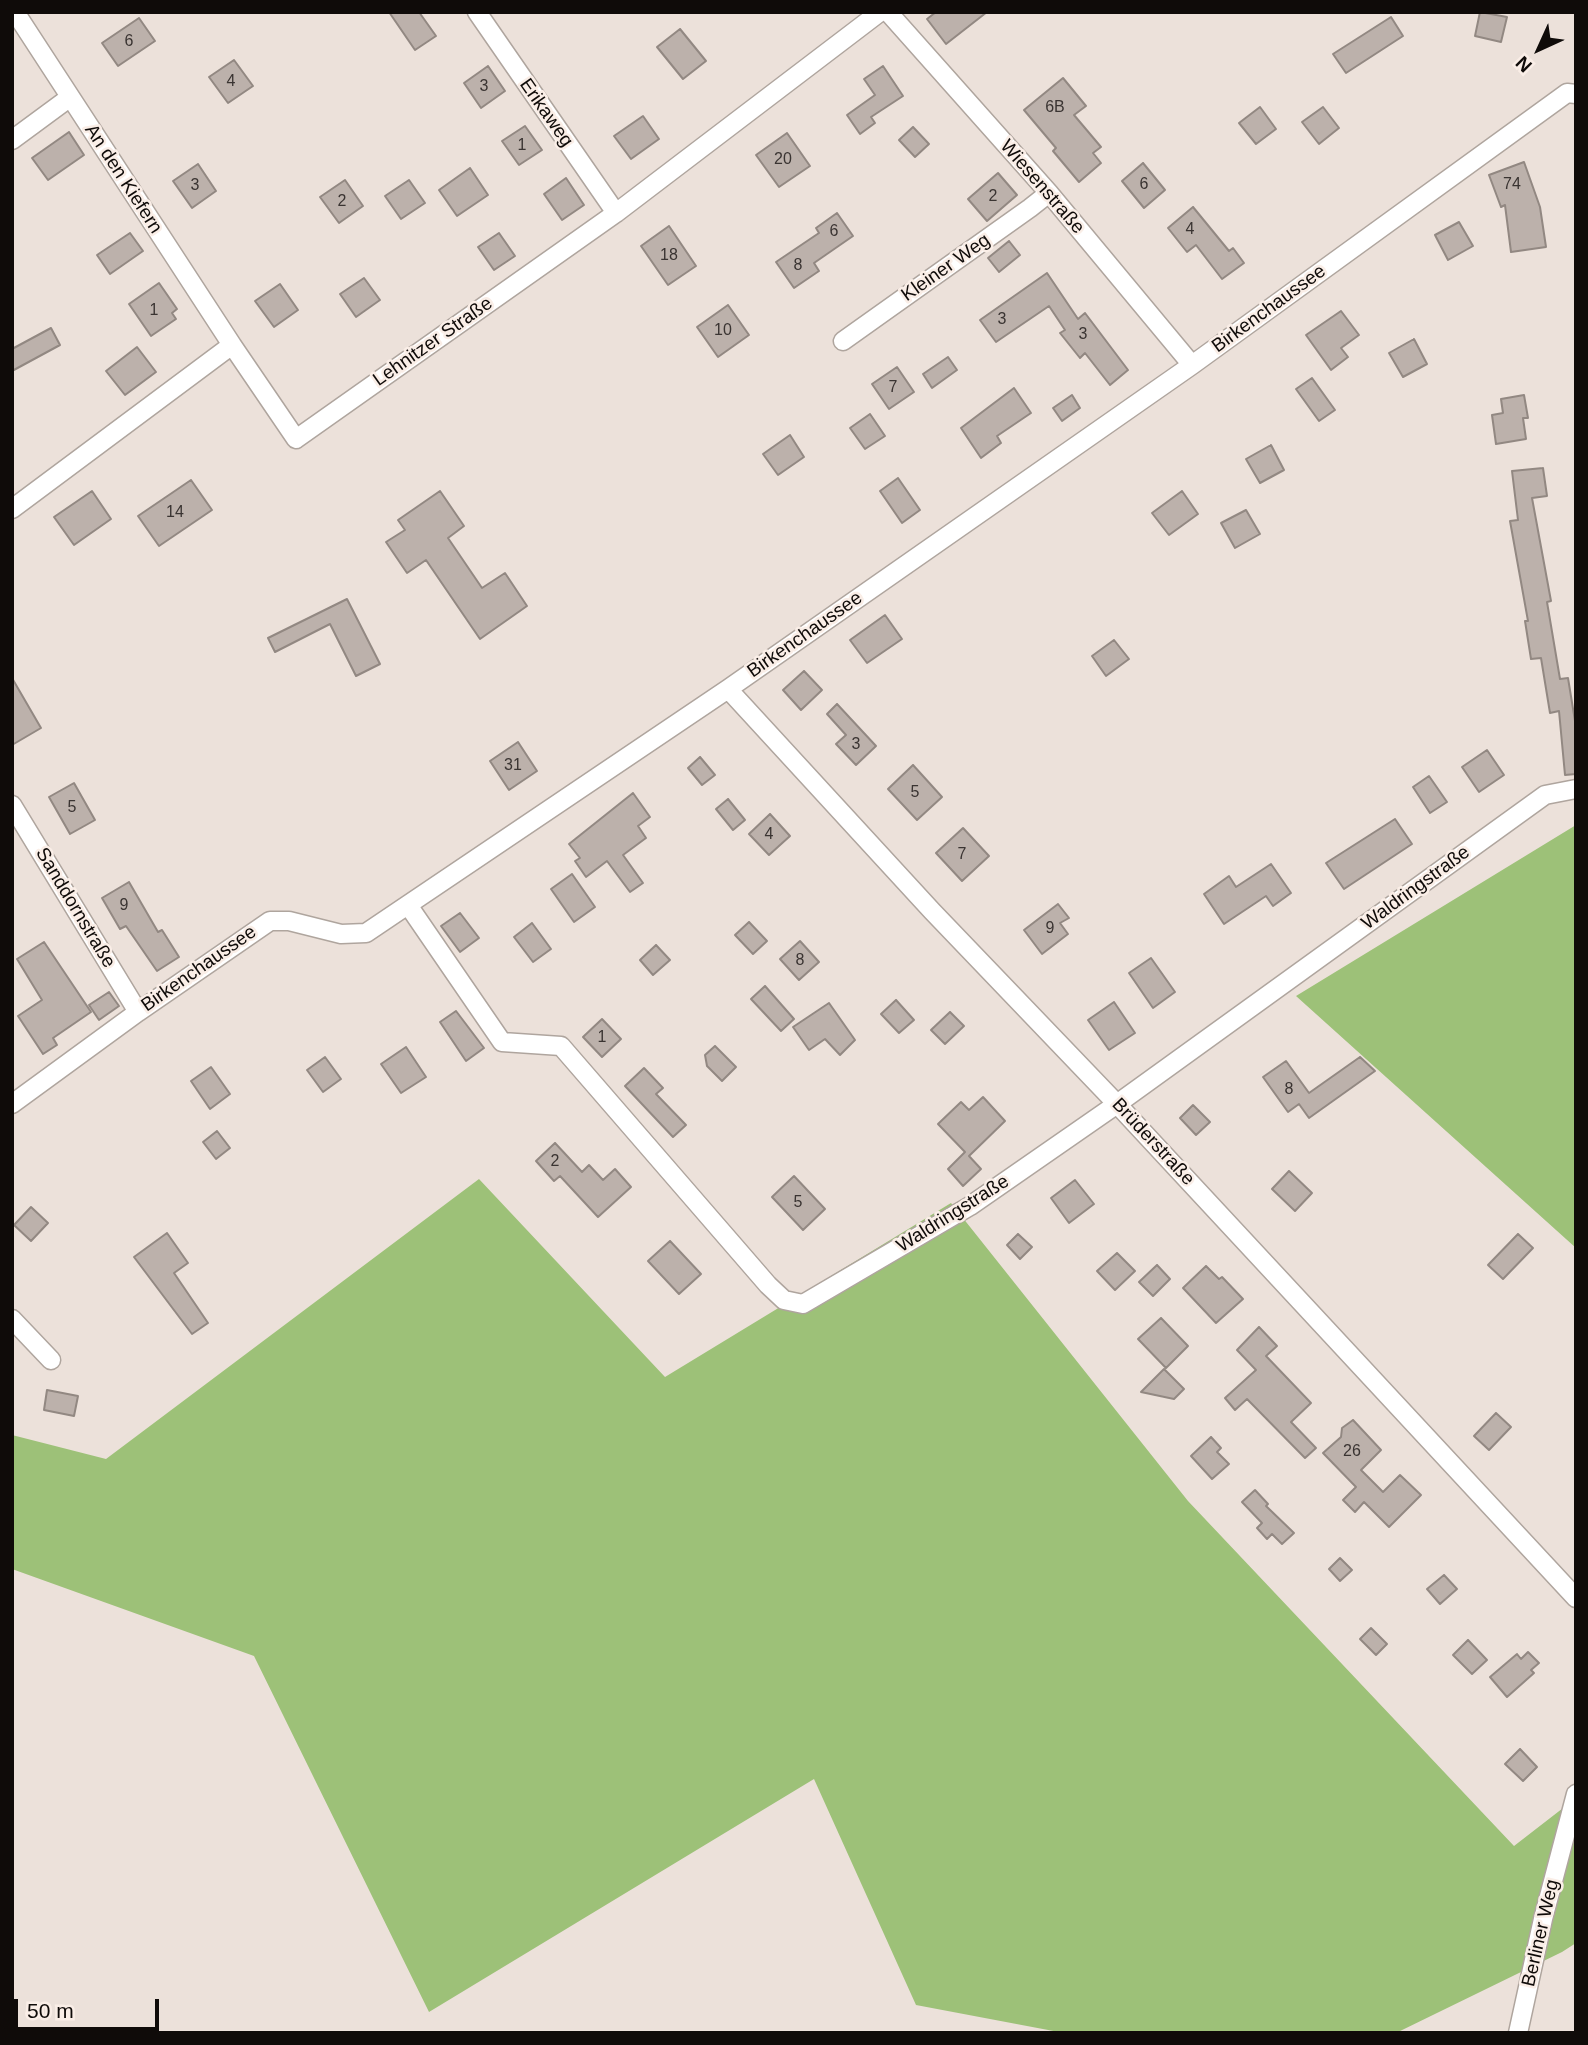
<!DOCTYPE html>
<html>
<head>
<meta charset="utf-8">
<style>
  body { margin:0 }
  #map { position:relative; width:1588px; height:2045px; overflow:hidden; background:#ece1da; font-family:Helvetica,sans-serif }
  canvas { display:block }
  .frame { position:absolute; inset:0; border:14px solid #0f0b09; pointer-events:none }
  .north { position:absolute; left:1504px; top:14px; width:70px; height:70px; -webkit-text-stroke:5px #faeee7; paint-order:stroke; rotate:225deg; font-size:19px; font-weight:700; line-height:28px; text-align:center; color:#0f0b09 }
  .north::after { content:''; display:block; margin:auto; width:24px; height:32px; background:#0f0b09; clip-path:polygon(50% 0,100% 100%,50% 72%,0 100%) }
  .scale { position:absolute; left:14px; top:1999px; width:145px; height:32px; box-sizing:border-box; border:4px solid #0f0b09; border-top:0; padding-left:9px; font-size:21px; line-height:24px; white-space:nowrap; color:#0f0b09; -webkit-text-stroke:5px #faeee7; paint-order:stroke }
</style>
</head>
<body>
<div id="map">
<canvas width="1588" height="2045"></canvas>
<div class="frame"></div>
<div class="north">N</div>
<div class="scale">50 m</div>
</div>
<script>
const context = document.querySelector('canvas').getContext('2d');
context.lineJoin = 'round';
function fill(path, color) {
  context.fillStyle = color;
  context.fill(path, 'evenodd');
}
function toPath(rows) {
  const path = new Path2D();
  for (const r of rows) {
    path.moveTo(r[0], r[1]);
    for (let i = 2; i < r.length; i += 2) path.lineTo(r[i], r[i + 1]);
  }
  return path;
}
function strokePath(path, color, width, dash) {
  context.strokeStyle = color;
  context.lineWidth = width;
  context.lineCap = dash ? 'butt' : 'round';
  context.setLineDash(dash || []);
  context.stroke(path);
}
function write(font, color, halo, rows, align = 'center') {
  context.font = font + ' Helvetica,sans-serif';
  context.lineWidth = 5;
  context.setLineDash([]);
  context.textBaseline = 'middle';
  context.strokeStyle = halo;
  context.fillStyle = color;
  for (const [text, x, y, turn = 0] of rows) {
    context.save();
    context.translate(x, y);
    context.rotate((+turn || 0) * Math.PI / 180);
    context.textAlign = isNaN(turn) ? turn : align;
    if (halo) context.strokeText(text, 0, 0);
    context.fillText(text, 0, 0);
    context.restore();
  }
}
const forest = toPath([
  [1576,825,1576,1248,1296,996],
  [479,1179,665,1377,951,1203,1188,1501,1514,1846,1576,1798,1576,1943,1562,1952,1396,2033,1064,2033,916,2005,814,1779,429,2012,254,1656,12,1569,12,1435,106,1459]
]);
const building = toPath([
  [389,12,419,12,436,36,415,50,389,12],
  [936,12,987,12,946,44,927,19,936,12],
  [1480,12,1507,17,1501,42,1475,36,1480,12],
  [1391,17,1403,36,1346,73,1333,54,1391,17],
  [139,18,155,41,118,66,102,43,139,18],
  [680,29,706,61,683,79,657,47,680,29],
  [234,60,253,86,228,103,209,77,234,60],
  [488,66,505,91,481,108,464,83,488,66],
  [883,66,903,96,871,117,875,123,860,134,847,115,875,95,864,79,883,66],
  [1063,78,1086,106,1074,115,1101,147,1093,153,1101,163,1079,182,1053,151,1056,148,1024,110,1063,78],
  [1260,107,1276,129,1256,144,1239,123,1260,107],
  [1323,107,1339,128,1319,144,1302,122,1323,107],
  [643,116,659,139,631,159,614,136,643,116],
  [525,126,542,150,519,165,502,141,525,126],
  [913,127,929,144,915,157,899,140,913,127],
  [69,132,84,155,48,180,32,158,69,132],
  [787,133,810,166,779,187,756,155,787,133],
  [1524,162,1540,207,1546,247,1511,252,1505,205,1501,207,1489,175,1524,162],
  [1143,163,1165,190,1144,208,1122,181,1143,163],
  [198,164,216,191,192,208,173,181,198,164],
  [470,168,488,195,457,216,439,190,470,168],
  [998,173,1017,195,987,221,968,199,998,173],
  [566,178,584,205,562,220,544,194,566,178],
  [345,180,363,206,339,223,320,197,345,180],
  [409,180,425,203,401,219,385,196,409,180],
  [1193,207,1229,251,1233,248,1244,263,1222,279,1196,245,1187,252,1168,228,1193,207],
  [837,213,853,236,814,263,819,271,794,288,776,262,819,233,816,228,837,213],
  [1459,222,1473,246,1448,260,1435,235,1459,222],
  [669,226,696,266,668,285,641,246,669,226],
  [130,233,143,251,110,274,97,255,130,233],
  [499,233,515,256,494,270,478,247,499,233],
  [1009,241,1020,255,999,272,988,258,1009,241],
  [1047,273,1078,319,1085,313,1128,370,1110,385,1085,353,1080,358,1060,333,1065,330,1049,306,996,342,980,320,1047,273],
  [364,278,380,300,356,317,340,294,364,278],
  [159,283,177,309,172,313,176,319,151,336,129,304,159,283],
  [280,284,298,310,274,327,255,301,280,284],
  [728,305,749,335,718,357,697,327,728,305],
  [1341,311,1359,335,1341,348,1348,357,1331,370,1306,335,1341,311],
  [51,328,60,345,12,371,12,349,51,328],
  [1414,339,1427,364,1403,377,1389,353,1414,339],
  [137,347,156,372,125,395,106,371,137,347],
  [948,357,957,370,932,388,923,374,948,357],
  [897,367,914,392,889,409,872,384,897,367],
  [1312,378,1335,410,1319,421,1296,389,1312,378],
  [1014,388,1031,413,997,436,1001,443,981,458,961,428,1014,388],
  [1072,395,1080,408,1062,421,1053,408,1072,395],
  [1524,395,1528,418,1523,418,1526,439,1496,444,1492,415,1503,413,1501,399,1524,395],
  [870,414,885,436,865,449,850,428,870,414],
  [790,435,804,457,778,475,763,454,790,435],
  [1271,445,1284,470,1260,483,1246,459,1271,445],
  [1543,468,1547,496,1532,498,1551,601,1547,602,1560,679,1568,678,1576,727,1576,774,1565,775,1559,711,1550,713,1541,658,1531,659,1525,621,1528,621,1510,521,1518,520,1512,471,1543,468],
  [898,478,920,510,902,523,880,491,898,478],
  [191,480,212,510,159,546,138,516,191,480],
  [92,491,111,519,74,545,54,517,92,491],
  [440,491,464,526,448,538,482,588,505,573,527,606,480,639,426,560,407,573,386,542,405,530,398,520,440,491],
  [1182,491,1198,514,1169,535,1152,513,1182,491],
  [1246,510,1260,534,1235,548,1221,523,1246,510],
  [347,599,380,664,356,676,330,624,275,652,268,638,347,599],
  [885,615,902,639,867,663,850,640,885,615],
  [1114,640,1129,659,1106,676,1092,656,1114,640],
  [804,671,822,690,801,710,783,690,804,671],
  [12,678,41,728,12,745,12,678],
  [837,704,876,746,856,765,836,744,846,735,827,714,837,704],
  [518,742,537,771,509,790,490,761,518,742],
  [1487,750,1504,775,1479,792,1462,767,1487,750],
  [700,757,715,775,702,785,688,768,700,757],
  [913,765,942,797,917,820,888,789,913,765],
  [1429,776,1447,802,1430,813,1413,787,1429,776],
  [74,783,95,820,70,834,49,797,74,783],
  [633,793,650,817,638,826,646,838,623,855,643,883,630,892,607,861,586,877,575,861,580,858,569,844,633,793],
  [728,799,745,820,733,830,716,809,728,799],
  [770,814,790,836,769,855,749,834,770,814],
  [1395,819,1412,844,1344,889,1326,863,1395,819],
  [963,828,989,856,962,881,936,853,963,828],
  [1271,864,1291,893,1273,906,1266,896,1224,924,1204,894,1229,876,1236,887,1271,864],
  [572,874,595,907,574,922,551,889,572,874],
  [129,882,158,932,162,930,179,957,157,971,126,926,120,929,102,898,129,882],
  [1058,904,1069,918,1060,923,1068,934,1042,954,1024,930,1058,904],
  [460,913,479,938,460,952,441,926,460,913],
  [749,922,767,941,753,954,735,935,749,922],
  [532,923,551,949,533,962,514,937,532,923],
  [800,941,819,962,799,980,780,959,800,941],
  [44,942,91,1012,53,1038,57,1045,43,1054,18,1016,42,1000,17,959,44,942],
  [656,945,670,960,653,975,640,960,656,945],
  [1151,958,1175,992,1153,1008,1129,973,1151,958],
  [765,986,794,1019,781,1031,751,999,765,986],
  [109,992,119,1006,99,1020,89,1005,109,992],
  [896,1000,914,1020,899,1033,881,1014,896,1000],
  [1114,1002,1135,1033,1109,1050,1088,1020,1114,1002],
  [829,1003,855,1040,840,1055,825,1039,809,1050,793,1027,829,1003],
  [456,1011,484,1048,466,1061,440,1022,456,1011],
  [950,1012,964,1026,945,1044,931,1030,950,1012],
  [602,1019,621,1039,602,1057,583,1037,602,1019],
  [715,1046,736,1067,722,1081,707,1066,705,1055,715,1046],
  [406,1047,426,1077,401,1093,381,1064,406,1047],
  [325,1057,341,1079,323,1092,307,1070,325,1057],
  [1360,1057,1375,1071,1309,1118,1299,1104,1288,1112,1263,1077,1286,1061,1309,1093,1360,1057],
  [211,1067,230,1094,210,1109,191,1081,211,1067],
  [644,1068,663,1088,656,1094,686,1125,673,1137,625,1086,644,1068],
  [983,1097,1005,1121,969,1156,981,1169,963,1186,948,1169,965,1152,938,1124,961,1102,969,1110,983,1097],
  [1193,1105,1210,1122,1196,1135,1180,1118,1193,1105],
  [217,1131,230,1148,216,1159,203,1142,217,1131],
  [555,1143,582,1172,589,1165,603,1180,615,1169,631,1187,598,1217,560,1176,554,1181,536,1161,555,1143],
  [1289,1171,1312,1193,1295,1211,1272,1189,1289,1171],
  [794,1176,825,1209,803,1230,772,1197,794,1176],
  [1075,1180,1094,1204,1069,1223,1051,1198,1075,1180],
  [31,1207,48,1223,31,1241,14,1225,31,1207],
  [167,1233,188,1263,174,1273,208,1323,192,1334,134,1257,167,1233],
  [1018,1234,1032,1247,1020,1259,1007,1245,1018,1234],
  [1518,1234,1533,1248,1503,1279,1488,1265,1518,1234],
  [670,1241,701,1274,679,1294,648,1261,670,1241],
  [1117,1253,1135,1271,1115,1290,1097,1271,1117,1253],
  [1157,1265,1170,1279,1153,1296,1139,1282,1157,1265],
  [1206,1266,1219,1279,1222,1277,1243,1299,1216,1323,1183,1288,1206,1266],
  [1161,1318,1188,1346,1166,1368,1138,1339,1161,1318],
  [1259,1327,1277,1346,1266,1356,1311,1403,1291,1422,1316,1448,1305,1458,1247,1399,1235,1410,1225,1398,1256,1370,1237,1350,1259,1327],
  [1164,1369,1184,1389,1174,1399,1141,1392,1164,1369],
  [47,1390,78,1396,74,1416,44,1410,47,1390],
  [1496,1413,1511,1427,1489,1450,1474,1436,1496,1413],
  [1353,1420,1381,1450,1361,1470,1383,1492,1400,1475,1421,1495,1389,1527,1364,1502,1355,1512,1343,1500,1356,1487,1323,1453,1341,1437,1342,1428,1353,1420],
  [1211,1437,1221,1448,1217,1452,1229,1464,1212,1479,1191,1456,1211,1437],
  [1255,1490,1268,1504,1266,1506,1294,1533,1282,1544,1272,1534,1267,1539,1257,1528,1262,1523,1242,1502,1255,1490],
  [1340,1558,1352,1570,1340,1581,1329,1569,1340,1558],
  [1444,1575,1457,1589,1440,1604,1427,1589,1444,1575],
  [1371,1628,1387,1644,1376,1655,1360,1639,1371,1628],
  [1468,1640,1487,1660,1472,1674,1453,1655,1468,1640],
  [1528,1652,1539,1663,1531,1670,1534,1673,1507,1697,1490,1677,1517,1654,1521,1659,1528,1652],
  [1520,1749,1537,1767,1523,1781,1505,1764,1520,1749]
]);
const minor = toPath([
  [15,12,232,345],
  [477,12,616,213],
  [888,12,1049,193,1192,365],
  [12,140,69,98],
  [843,341,1030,208,1049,193],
  [12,509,232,345,296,439,616,213,880,12],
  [728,689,932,911,1117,1104,1576,1598],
  [12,805,138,1012],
  [408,905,502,1042,561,1046,768,1285,784,1300,803,1304,970,1206,1117,1104,1545,795,1576,789],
  [12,1104,138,1012,270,921,289,921,341,934,366,933,728,689,1192,365,1567,93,1576,94],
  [12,1319,51,1360],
  [1518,2033,1543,1919,1576,1794]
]);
const numberNames = [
  ["6",129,42],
  ["4",231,82],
  ["3",484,87],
  ["6B",1055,108],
  ["1",522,146],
  ["20",783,160],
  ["6",1144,185],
  ["74",1512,185],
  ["3",195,186],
  ["2",993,197],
  ["2",342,202],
  ["4",1190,230],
  ["6",834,232],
  ["18",669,256],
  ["8",798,266],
  ["1",154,311],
  ["3",1002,320],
  ["10",723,331],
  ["3",1083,335],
  ["7",893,388],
  ["14",175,513],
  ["3",856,745],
  ["31",513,766],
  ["5",915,793],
  ["5",72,808],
  ["4",769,835],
  ["7",962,855],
  ["9",124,906],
  ["9",1050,929],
  ["8",800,961],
  ["1",602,1038],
  ["8",1289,1090],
  ["2",555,1162],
  ["5",798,1203],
  ["26",1352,1452]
];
const streetNames = [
  ["Erikaweg",546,113,55],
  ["An den Kiefern",123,179,57],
  ["Wiesenstraße",1042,187,49],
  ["Kleiner Weg",946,268,-35],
  ["Birkenchaussee",1269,309,-36],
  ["Lehnitzer Straße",433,342,-35],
  ["Birkenchaussee",805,635,-35],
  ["Waldringstraße",1416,888,-36],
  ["Sanddornstraße",75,908,59],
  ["Birkenchaussee",199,969,-35],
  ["Brüderstraße",1153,1142,47],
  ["Waldringstraße",953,1214,-32],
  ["Berliner Weg",1541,1933,-77]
];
fill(forest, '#9dc178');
fill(building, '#bcb1ab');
strokePath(building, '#928882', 2);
strokePath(minor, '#afa59e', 21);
strokePath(minor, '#fff', 18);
write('16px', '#3a3432', null, numberNames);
write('19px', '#0f0b09', '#faeee7', streetNames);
</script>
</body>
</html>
